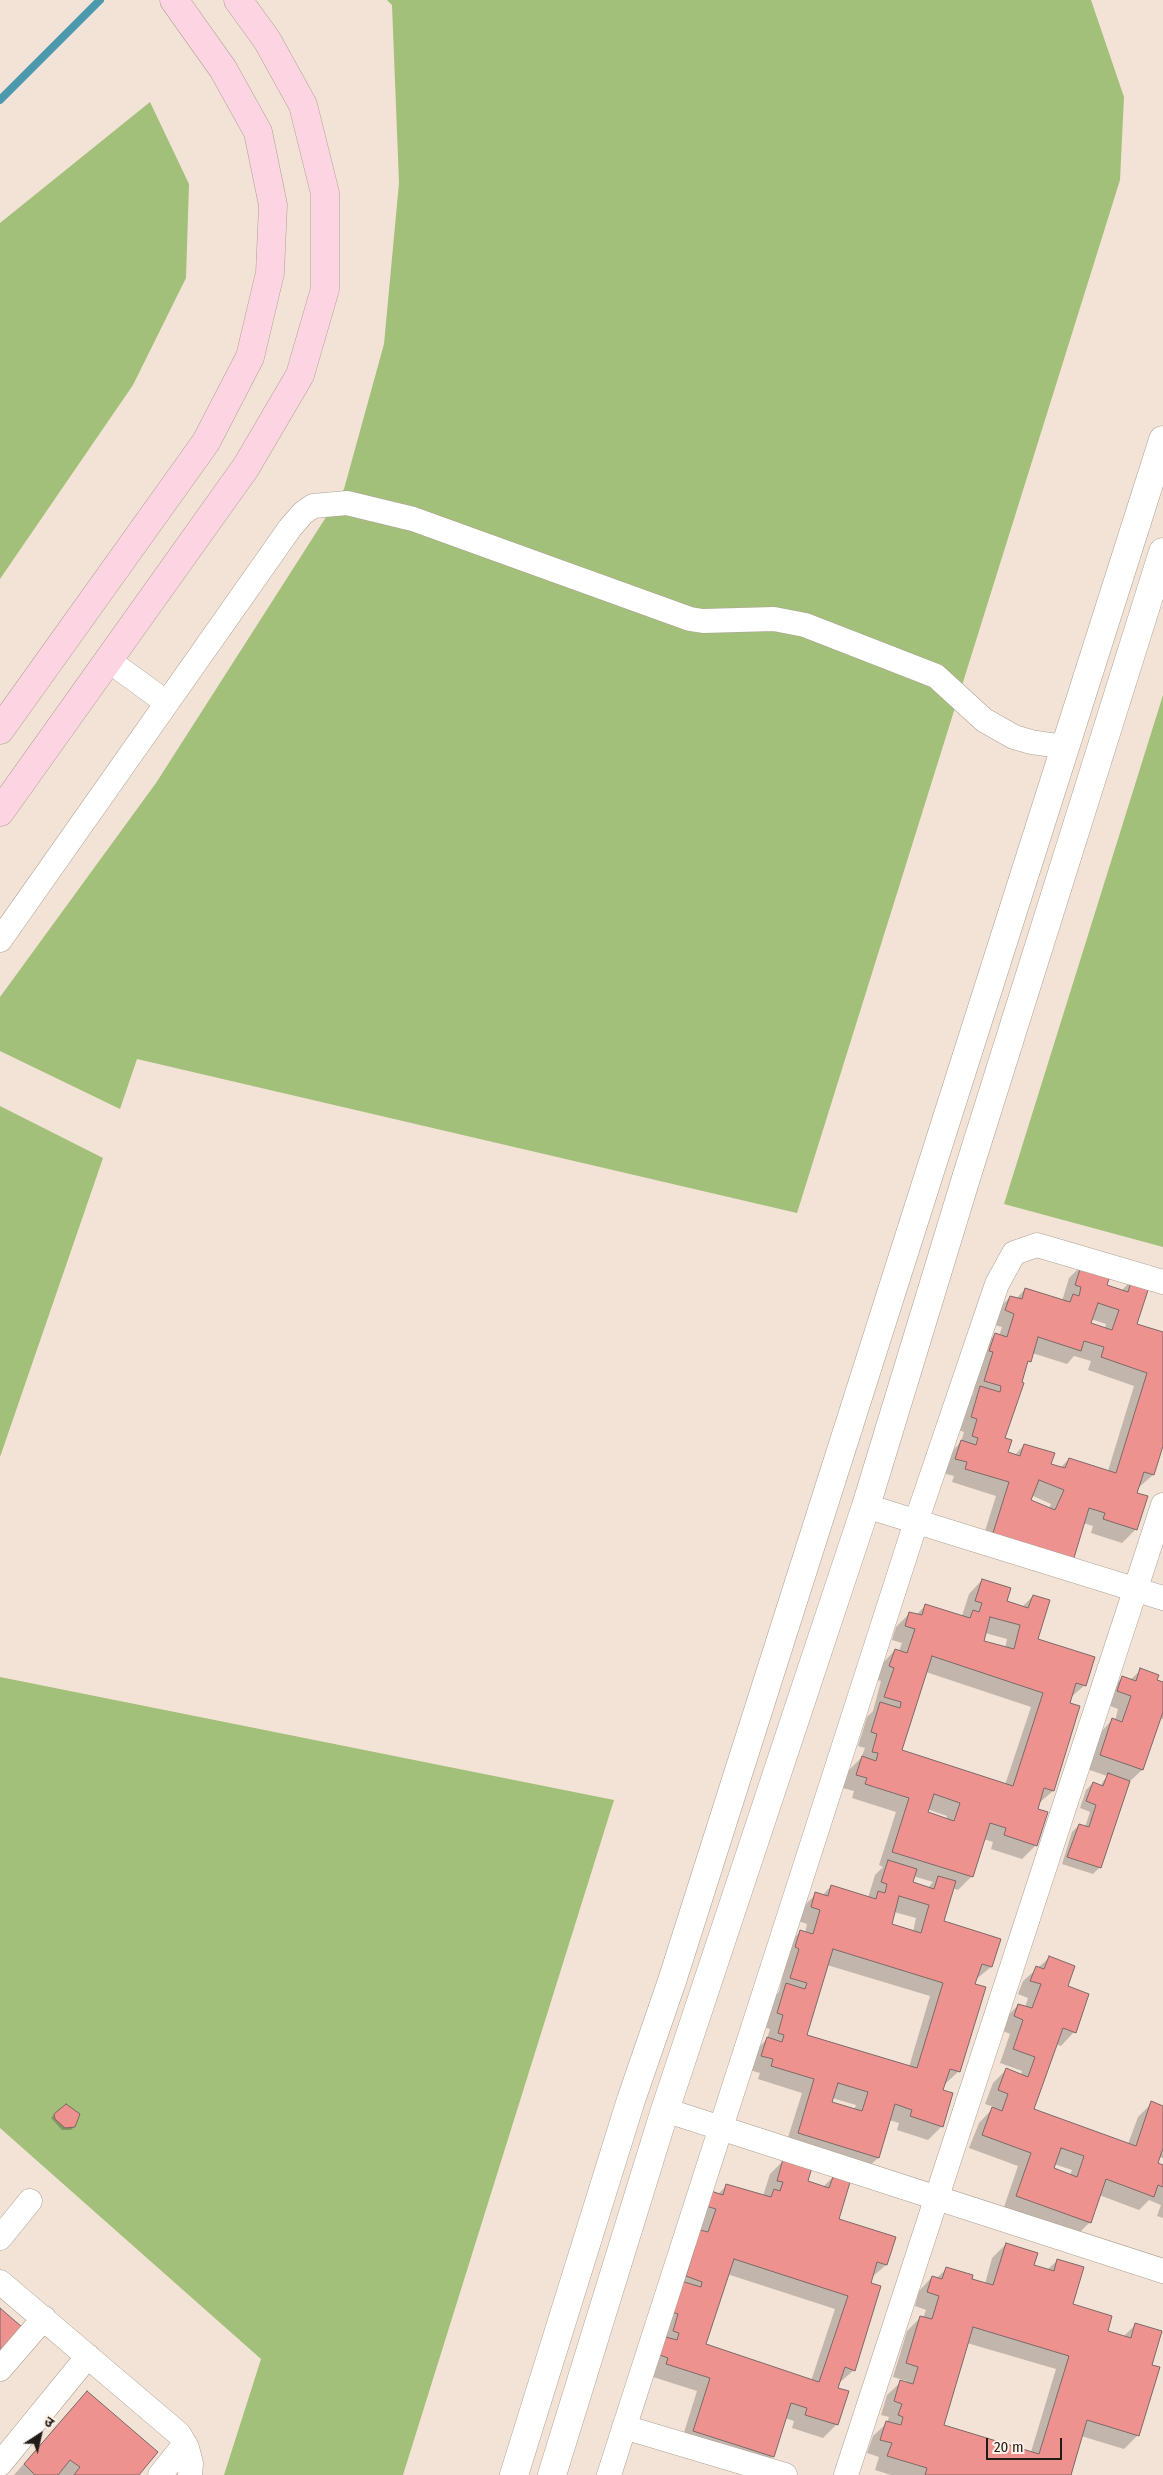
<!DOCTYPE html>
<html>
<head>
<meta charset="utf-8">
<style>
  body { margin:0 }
  #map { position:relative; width:1163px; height:2475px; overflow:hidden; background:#f3e3d6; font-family:"Fira Sans Condensed","Noto Sans Devanagari",sans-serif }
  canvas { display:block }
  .north { position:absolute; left:15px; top:2410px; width:50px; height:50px; -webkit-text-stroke:4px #fef1e7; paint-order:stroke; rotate:35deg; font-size:14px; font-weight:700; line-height:20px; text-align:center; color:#211c17 }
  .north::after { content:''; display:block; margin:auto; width:18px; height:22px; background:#211c17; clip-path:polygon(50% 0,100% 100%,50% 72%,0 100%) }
  .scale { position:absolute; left:986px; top:2438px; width:76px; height:22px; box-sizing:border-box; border:2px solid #211c17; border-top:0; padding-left:6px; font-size:15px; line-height:18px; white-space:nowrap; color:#211c17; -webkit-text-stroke:4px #fef1e7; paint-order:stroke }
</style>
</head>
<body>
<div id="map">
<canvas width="1163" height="2475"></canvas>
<div class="north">उ</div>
<div class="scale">20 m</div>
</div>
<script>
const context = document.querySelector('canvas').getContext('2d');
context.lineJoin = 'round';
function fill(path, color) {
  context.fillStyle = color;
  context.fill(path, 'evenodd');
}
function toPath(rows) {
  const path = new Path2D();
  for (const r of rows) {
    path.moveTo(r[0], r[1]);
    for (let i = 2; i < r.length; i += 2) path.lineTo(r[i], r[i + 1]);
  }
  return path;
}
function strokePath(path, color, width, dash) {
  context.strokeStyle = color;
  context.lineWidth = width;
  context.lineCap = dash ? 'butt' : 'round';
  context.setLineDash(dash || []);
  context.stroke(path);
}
const green = toPath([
  [387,0,1091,0,1124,97,1120,180,797,1213,137,1059,120,1109,0,1051,0,997,156,783,344,489,384,344,399,183,392,5],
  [150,102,189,184,186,278,133,385,0,579,0,223],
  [1163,695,1163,1247,1004,1204],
  [0,1106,103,1158,0,1457],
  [0,1677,614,1800,403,2475,224,2475,261,2359,0,2128]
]);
const shadow = toPath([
  [1082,1265,1105,1286,1121,1291,1132,1280,1136,1325,1163,1333,1163,1442,1153,1475,1138,1488,1136,1529,1122,1543,1091,1533,1093,1526,1083,1523,979,1550,996,1496,952,1482,954,1476,942,1473,948,1455,961,1442,964,1432,958,1430,967,1401,973,1395,981,1348,995,1335,999,1336,1002,1327,992,1324,996,1311,1010,1297,1016,1299,1025,1289,1062,1301,1069,1278],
  [1091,1319,1106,1324,1105,1328,1090,1323],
  [1032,1353,1067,1364,1074,1356,1091,1361,1088,1370,1134,1386,1108,1471,1069,1459,1060,1468,1050,1465,1024,1445,1014,1456,1006,1453,1004,1439,1025,1365],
  [1031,1495,1051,1504,1049,1509,1029,1501],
  [982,1580,1006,1602,1022,1607,1033,1596,1036,1640,1085,1685,1070,1698,1053,1791,1038,1804,1036,1845,1022,1859,991,1849,993,1842,983,1839,972,1876,958,1890,952,1888,942,1922,991,1967,975,1980,959,2071,944,2085,942,2091,942,2126,928,2140,897,2130,899,2123,889,2120,878,2158,864,2171,785,2147,802,2093,758,2079,760,2073,749,2070,754,2052,767,2039,770,2029,764,2027,773,1998,779,1992,786,1962,787,1945,801,1931,805,1933,807,1924,798,1921,802,1908,816,1894,822,1896,831,1886,868,1898,875,1875,883,1867,879,1865,896,1812,852,1798,854,1791,843,1788,848,1771,861,1758,865,1748,858,1746,867,1717,873,1711,881,1681,877,1680,882,1664,895,1650,899,1651,902,1643,892,1640,896,1627,910,1613,916,1615,926,1605,962,1616,969,1594],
  [985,1633,1007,1639,1005,1648,983,1642],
  [926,1672,1031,1707,1005,1785,900,1750],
  [927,1809,947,1816,946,1820,926,1813],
  [913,1876,933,1882,928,1888,911,1883],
  [894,1912,916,1918,913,1932,890,1925],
  [827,1965,930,1996,909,2067,806,2036],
  [832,2098,856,2105,854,2110,831,2102],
  [1141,1670,1163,1683,1163,1719,1159,1718,1142,1770,1128,1783,1099,1868,1093,1874,1062,1864,1072,1832,1079,1825,1085,1827,1090,1812,1080,1808,1086,1790,1093,1783,1100,1786,1107,1776,1087,1769,1099,1734,1112,1720,1115,1721,1118,1709,1105,1704,1109,1691,1123,1677,1130,1680],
  [1049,1958,1067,1987,1074,2032,1061,2046,1056,2044,1033,2110,1128,2144,1138,2117,1152,2103,1163,2107,1163,2158,1159,2157,1156,2164,1163,2166,1163,2218,1157,2216,1161,2205,1149,2200,1139,2210,1099,2195,1090,2222,1076,2236,1003,2210,1018,2166,969,2148,979,2123,994,2107,985,2104,993,2083,1006,2070,1021,2075,1022,2071,1000,2063,1010,2034,1001,2030,1005,2019,1018,2005,1025,2007,1028,1998,1018,1994,1023,1981],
  [1054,2164,1072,2170,1070,2175,1052,2169],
  [66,2106,74,2127,71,2130,62,2130,51,2118,59,2109],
  [784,2160,806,2182,823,2187,834,2176,837,2220,886,2265,871,2278,854,2370,839,2383,837,2389,837,2424,823,2438,792,2428,794,2421,785,2418,773,2456,759,2470,680,2445,697,2391,653,2377,655,2372,644,2368,693,2220,727,2185,763,2196,770,2174],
  [727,2274,835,2309,811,2381,705,2345],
  [1006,2244,1033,2266,1047,2270,1058,2260,1071,2305,1106,2332,1123,2337,1136,2324,1150,2365,1138,2435,1124,2449,1081,2436,1070,2475,891,2475,875,2470,879,2457,867,2453,873,2436,887,2423,889,2417,881,2415,887,2395,901,2382,907,2383,907,2381,893,2377,907,2331,921,2317,923,2318,926,2310,915,2306,919,2291,932,2277,936,2279,947,2268,985,2284,992,2258],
  [967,2343,1056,2369,1031,2452,942,2425],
  [87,2392,137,2475,14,2475,74,2406]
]);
const stream = toPath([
  [0,100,100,0]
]);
const building = toPath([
  [1082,1263,1111,1272,1107,1285,1128,1292,1132,1279,1150,1284,1137,1324,1163,1332,1163,1446,1154,1475,1144,1472,1137,1493,1148,1496,1137,1530,1103,1519,1105,1513,1089,1508,1073,1561,992,1536,1009,1482,965,1469,967,1462,955,1459,961,1440,976,1445,978,1438,972,1436,977,1419,971,1417,980,1386,1000,1392,1001,1386,984,1381,993,1352,989,1351,995,1333,1007,1337,1014,1314,1005,1310,1010,1296,1022,1299,1025,1288,1070,1302,1073,1294,1079,1296,1081,1287,1075,1285,1082,1263],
  [1098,1303,1119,1310,1112,1330,1091,1323,1098,1303],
  [1038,1337,1081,1351,1084,1341,1104,1347,1101,1357,1147,1373,1116,1473,1069,1458,1065,1468,1051,1464,1055,1453,1024,1444,1020,1456,1008,1452,1012,1440,1005,1438,1024,1383,1022,1382,1028,1361,1031,1362,1038,1337],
  [1039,1480,1064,1490,1055,1510,1031,1500,1039,1480],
  [982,1579,1011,1588,1007,1601,1028,1608,1033,1595,1050,1600,1038,1639,1095,1657,1086,1686,1076,1683,1070,1703,1080,1706,1054,1791,1044,1788,1038,1809,1048,1812,1037,1846,1004,1835,1006,1828,990,1823,973,1877,892,1852,909,1798,865,1784,867,1778,856,1775,862,1756,876,1761,878,1753,872,1752,877,1734,871,1732,880,1702,900,1708,901,1702,884,1697,894,1668,889,1666,895,1649,907,1653,915,1629,905,1626,909,1612,922,1615,925,1604,970,1618,973,1610,979,1612,982,1603,975,1601,982,1579],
  [990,1617,1020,1625,1014,1649,984,1641,990,1617],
  [932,1656,1043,1693,1013,1786,902,1750,932,1656],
  [934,1794,960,1803,954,1821,928,1812,934,1794],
  [1140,1668,1159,1675,1157,1680,1163,1682,1163,1712,1143,1770,1100,1755,1112,1718,1122,1722,1131,1696,1117,1691,1122,1676,1136,1681,1140,1668],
  [1108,1773,1130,1781,1101,1868,1067,1857,1079,1824,1089,1827,1096,1805,1086,1801,1093,1782,1103,1786,1108,1773],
  [888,1860,917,1869,913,1882,934,1889,938,1876,956,1881,944,1921,1001,1939,992,1967,982,1964,975,1984,986,1987,960,2072,950,2069,943,2090,953,2093,943,2127,910,2116,912,2110,895,2104,879,2158,798,2133,814,2079,771,2066,773,2059,761,2056,767,2037,782,2042,784,2035,778,2033,783,2015,777,2013,786,1983,805,1989,807,1983,790,1978,799,1949,795,1947,800,1930,813,1934,820,1910,811,1907,815,1892,828,1896,831,1885,876,1899,878,1891,885,1893,887,1884,881,1882,888,1860],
  [899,1896,929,1905,921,1933,892,1924,899,1896],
  [833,1949,943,1983,917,2068,807,2035,833,1949],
  [838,2083,868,2092,862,2111,832,2102,838,2083],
  [1049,1956,1075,1966,1068,1986,1089,1994,1076,2033,1063,2028,1034,2109,1136,2146,1151,2101,1163,2106,1163,2148,1158,2163,1163,2165,1163,2187,1158,2185,1154,2197,1106,2179,1091,2223,1016,2196,1031,2153,982,2135,992,2107,1002,2111,1008,2094,998,2090,1006,2068,1028,2077,1035,2057,1013,2049,1023,2020,1014,2016,1018,2004,1032,2008,1041,1984,1030,1981,1036,1966,1044,1969,1049,1956],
  [1061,2148,1084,2156,1077,2177,1054,2168,1061,2148],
  [66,2104,80,2114,75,2127,65,2128,55,2119,54,2114,66,2104],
  [783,2159,812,2167,808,2181,829,2188,834,2174,851,2179,839,2219,896,2237,887,2265,877,2262,871,2283,881,2286,855,2371,845,2367,838,2388,849,2391,838,2425,805,2415,807,2408,791,2403,774,2457,693,2431,710,2378,666,2364,668,2358,657,2354,662,2336,677,2340,679,2333,673,2331,678,2314,672,2312,681,2281,701,2287,702,2282,686,2276,695,2247,696,2229,708,2232,716,2209,706,2206,711,2191,723,2195,726,2184,771,2197,774,2189,780,2191,783,2182,777,2181,783,2159],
  [734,2259,848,2296,819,2382,706,2344,734,2259],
  [1006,2243,1038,2253,1034,2265,1054,2271,1057,2259,1084,2267,1073,2304,1112,2316,1108,2331,1131,2338,1135,2323,1162,2331,1152,2365,1160,2367,1139,2436,1087,2420,1071,2475,925,2475,927,2468,887,2456,892,2443,880,2440,886,2421,901,2425,903,2417,898,2415,902,2404,894,2401,900,2380,913,2384,918,2367,906,2363,920,2316,932,2319,939,2296,927,2292,932,2276,942,2279,946,2267,973,2275,972,2279,993,2285,1006,2243],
  [973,2327,1069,2356,1039,2454,944,2425,973,2327],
  [0,2308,22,2327,0,2352,0,2308],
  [87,2391,158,2452,139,2475,74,2475,80,2467,70,2460,58,2475,35,2475,24,2464,87,2391]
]);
const minor = toPath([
  [108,660,167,703],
  [0,940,290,528,303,513,313,506,347,503,413,519,690,619,703,621,774,619,805,625,936,676,984,720,1014,737,1031,742,1065,747],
  [866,1506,1163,1598],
  [665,2110,1163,2271],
  [0,2238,30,2201],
  [0,2282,179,2434,187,2448,191,2463,190,2475],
  [0,2369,44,2318],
  [624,2427,785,2475],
  [0,2464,88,2356],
  [160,2475,185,2444],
  [609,2475,916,1522,997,1284,1014,1253,1037,1245,1163,1282],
  [846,2475,1163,1505]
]);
const tertiary = toPath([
  [514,2475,631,2100,672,1981,1163,440],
  [552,2475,665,2110,866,1506,967,1175,1163,552]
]);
const secondary = toPath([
  [0,730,206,442,250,357,270,273,273,205,258,132,223,69,174,0],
  [0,812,246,467,300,375,325,289,325,193,303,105,267,40,238,0]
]);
fill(green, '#a2c079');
fill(shadow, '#0003');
strokePath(stream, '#4c99ae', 8);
fill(building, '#ed928f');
strokePath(building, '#7b6867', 1);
strokePath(minor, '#aea094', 25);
strokePath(tertiary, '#aea094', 29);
strokePath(secondary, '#aea094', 29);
strokePath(minor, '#fff', 24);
strokePath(tertiary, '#fff', 28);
strokePath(secondary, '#fdd5e2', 28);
</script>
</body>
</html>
